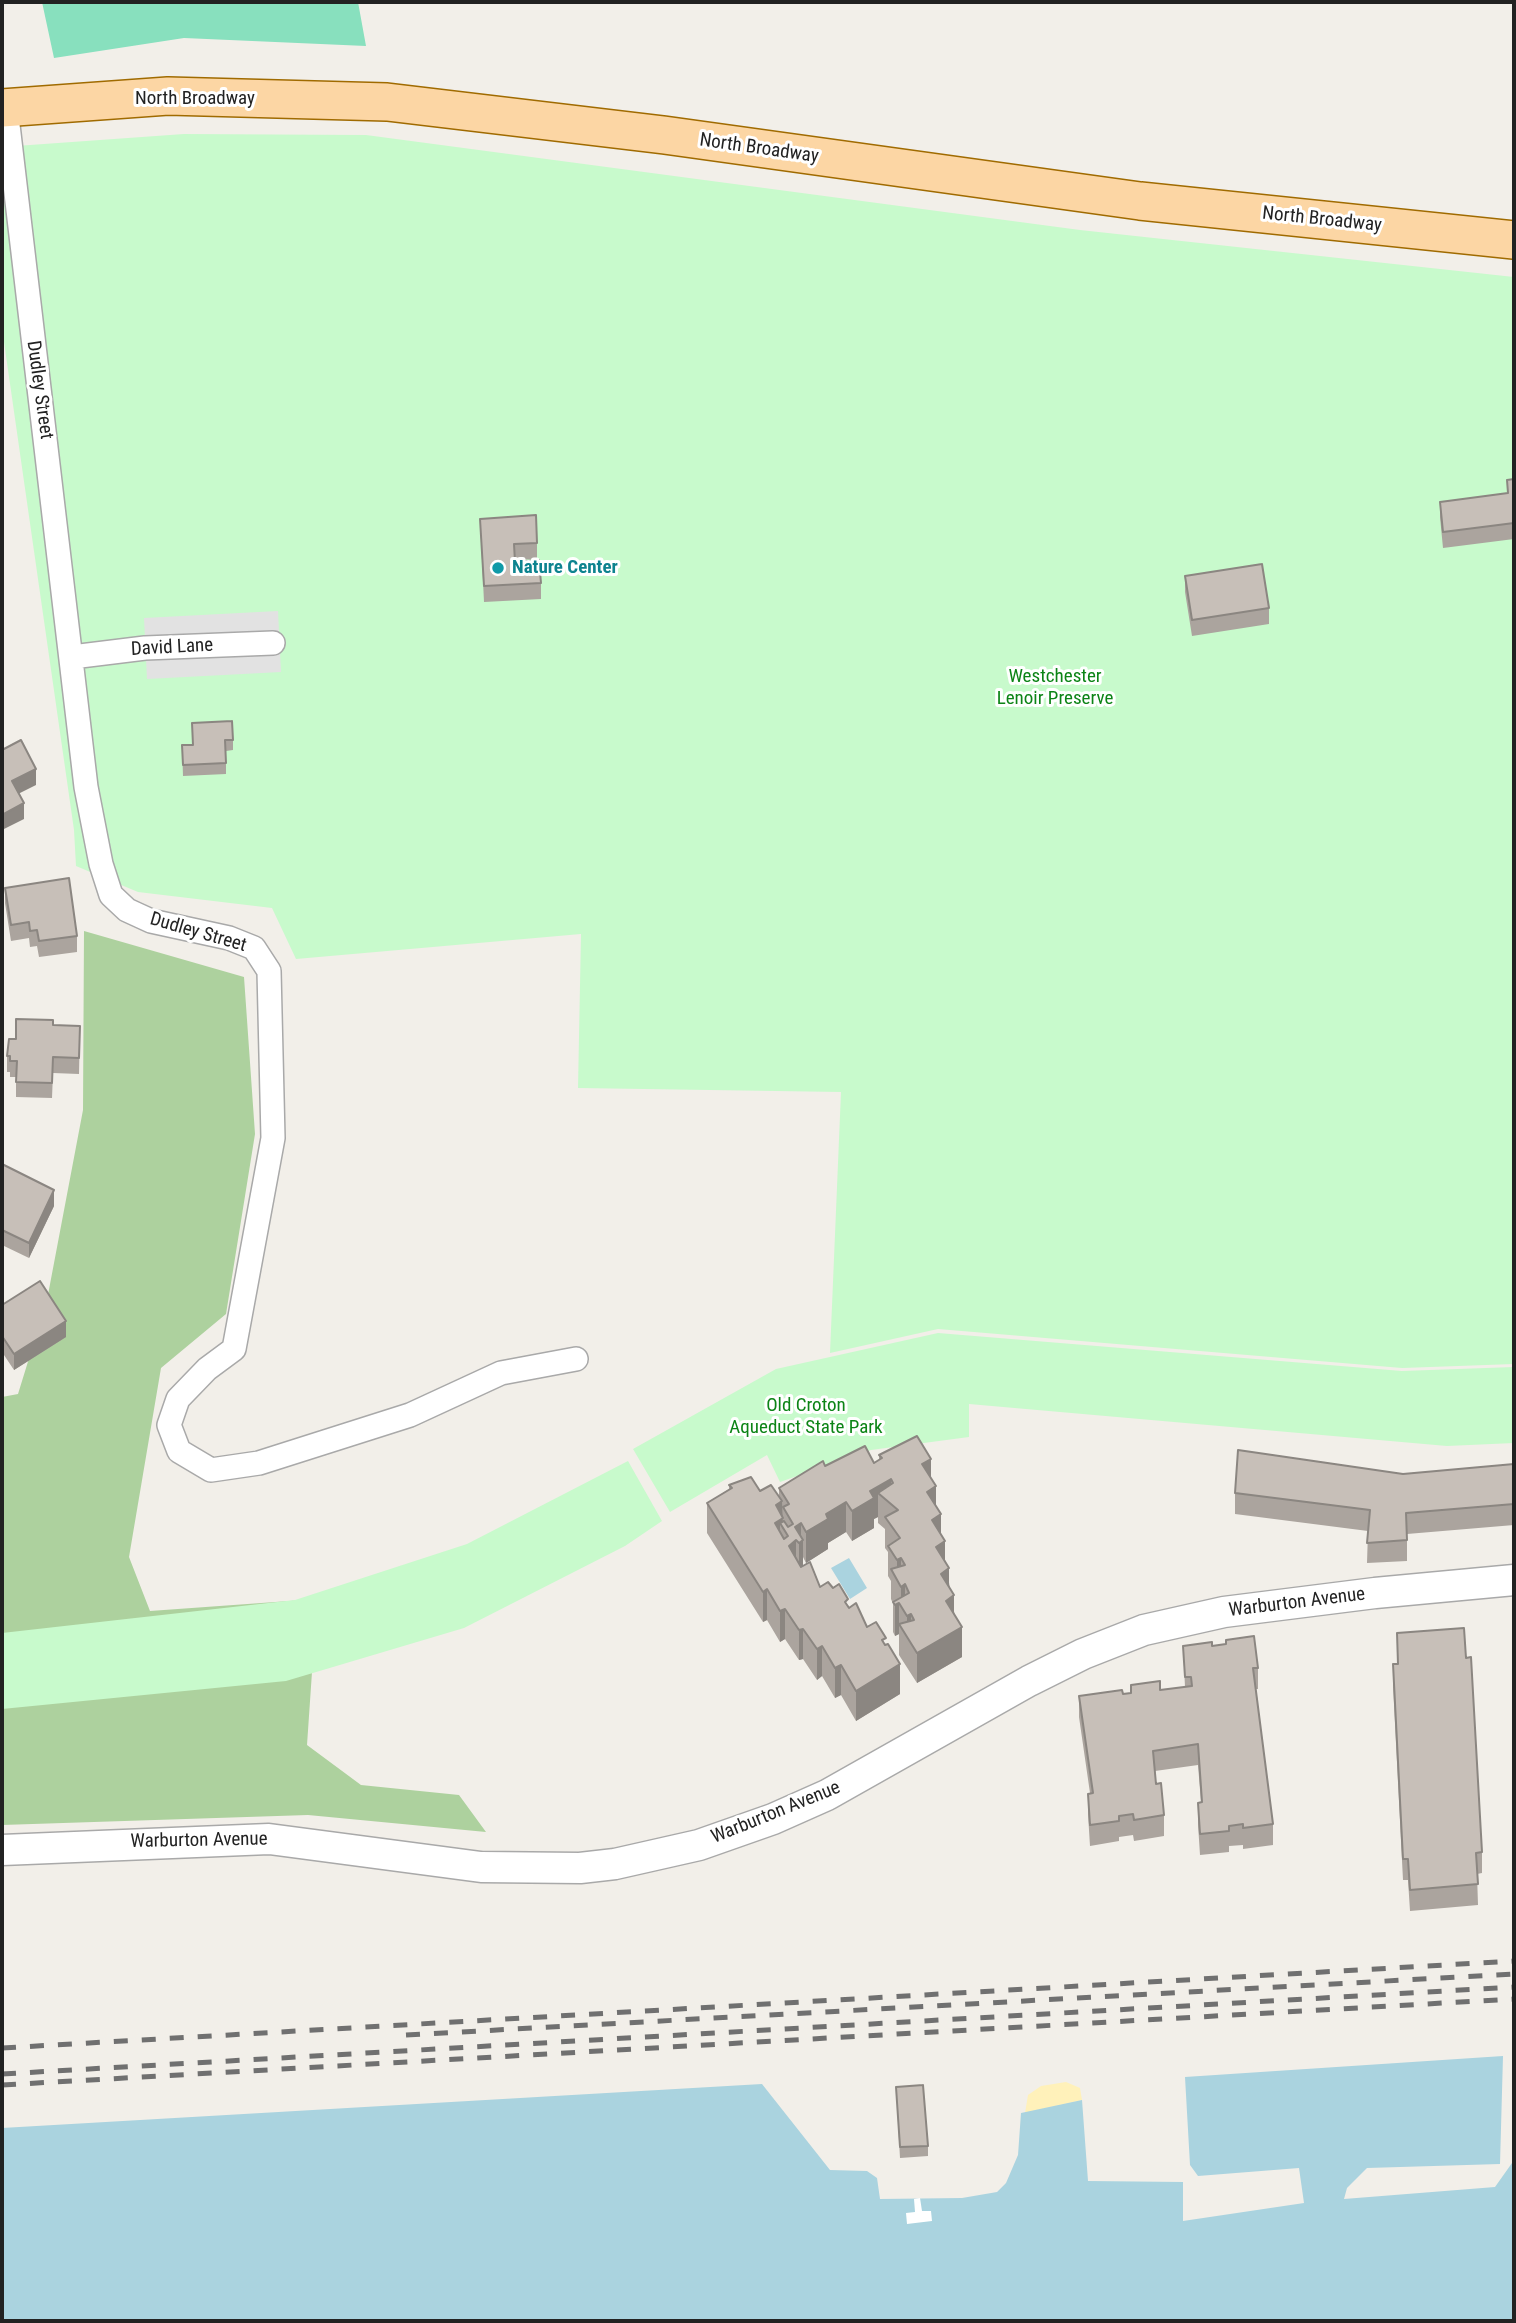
<!DOCTYPE html>
<html>
<head>
<meta charset="utf-8">
<style>
  body { margin:0 }
  #map { position:relative; width:1516px; height:2323px; overflow:hidden; background:#f2efe9; font-family:"Roboto Condensed",sans-serif }
  canvas { display:block }
  .frame { position:absolute; inset:0; border:4px solid #222; pointer-events:none }
</style>
</head>
<body>
<div id="map">
<canvas width="1516" height="2323"></canvas>
<div class="frame"></div>
</div>
<script>
const context = document.querySelector('canvas').getContext('2d');
context.lineJoin = 'round';
function fill(path, color) {
  context.fillStyle = color;
  context.fill(path, 'evenodd');
}
function toPath(rows) {
  const path = new Path2D();
  for (const r of rows) {
    path.moveTo(r[0], r[1]);
    for (let i = 2; i < r.length; i += 2) path.lineTo(r[i], r[i + 1]);
  }
  return path;
}
function strokePath(path, color, width, dash) {
  context.strokeStyle = color;
  context.lineWidth = width;
  context.lineCap = dash ? 'butt' : 'round';
  context.setLineDash(dash || []);
  context.stroke(path);
}
function write(font, color, halo, rows, align = 'center') {
  context.font = font + ' "Roboto Condensed",sans-serif';
  context.lineWidth = 6;
  context.setLineDash([]);
  context.textBaseline = 'middle';
  context.strokeStyle = halo;
  context.fillStyle = color;
  for (const [text, x, y, turn = 0] of rows) {
    context.save();
    context.translate(x, y);
    context.rotate((+turn || 0) * Math.PI / 180);
    context.textAlign = isNaN(turn) ? turn : align;
    if (halo) context.strokeText(text, 0, 0);
    context.fillText(text, 0, 0);
    context.restore();
  }
}
const forest = toPath([
  [84,931,244,977,255,1134,226,1314,161,1368,129,1557,150,1611,317,1599,307,1745,361,1785,459,1795,486,1832,308,1815,2,1825,2,1397,18,1394,47,1300,83,1110]
]);
const sand = toPath([
  [1066,2082,1080,2088,1082,2100,1025,2113,1028,2095,1041,2086]
]);
const park = toPath([
  [184,134,366,135,1080,230,1514,277,1514,1364,1402,1368,938,1329,830,1353,841,1092,578,1088,581,934,296,959,272,908,138,892,76,866,74,830,2,328,2,147],
  [938,1333,1402,1371,1514,1367,1514,1443,1447,1446,969,1404,969,1437,871,1450,780,1482,767,1455,670,1512,633,1449,776,1369],
  [628,1461,662,1521,625,1546,464,1628,286,1681,2,1709,2,1633,295,1600,467,1544]
]);
const pitch = toPath([
  [42,2,358,2,366,46,184,38,54,58]
]);
const parking = toPath([
  [278,611,281,672,147,679,144,618]
]);
const water = toPath([
  [849,1558,867,1588,850,1599,831,1568],
  [1503,2056,1500,2164,1367,2168,1347,2188,1344,2199,1495,2187,1512,2163,1514,2112,1514,2321,2,2321,2,2128,762,2084,830,2170,867,2171,877,2178,880,2199,962,2198,997,2192,1006,2183,1018,2155,1021,2113,1082,2100,1088,2181,1183,2182,1183,2221,1304,2203,1299,2168,1198,2176,1190,2165,1185,2077]
]);
const pier = toPath([
  [920,2198,922,2211,931,2211,932,2221,907,2224,906,2213,915,2212,914,2199]
]);
const minor = toPath([
  [6,108,86,787,101,864,111,895,127,910,151,921,229,938,254,948,269,971,273,1138,234,1349,207,1369,178,1399,169,1425,179,1451,211,1470,259,1463,410,1415,501,1373,576,1359],
  [72,657,145,648,273,643]
]);
const tertiary = toPath([
  [2,1850,269,1839,481,1867,580,1868,615,1864,699,1845,773,1819,827,1795,1029,1681,1083,1654,1144,1630,1224,1612,1375,1593,1514,1580]
]);
const primary = toPath([
  [2,108,168,96,387,102,664,135,1140,201,1514,240]
]);
const rail = toPath([
  [406,2035,1514,1974],
  [2,2048,1514,1961],
  [2,2074,1514,1987],
  [2,2085,1514,1999]
]);
const wall = toPath([
  [1514,479,1514,539,1443,548,1440,517,1440,502,1507,493,1507,480],
  [480,519,537,543,537,559,515,560,515,562,541,583,541,599,484,602],
  [1185,576,1269,608,1269,624,1192,636,1185,592],
  [192,723,233,740,233,750,226,751,226,774,183,776,182,745,193,745],
  [5,888,77,936,77,952,39,957,37,946,30,947,29,938,11,941,5,903],
  [53,1025,80,1026,79,1074,53,1073,52,1098,16,1097,16,1077,10,1077,10,1072,7,1072,7,1056,16,1039],
  [2,1164,54,1206,29,1258,2,1245],
  [2,1305,66,1337,14,1370,2,1352],
  [879,1455,931,1479,962,1657,917,1683,899,1655,899,1634,895,1636,893,1632,893,1604,891,1599,891,1581,888,1576,888,1552,885,1548,885,1529,878,1523,878,1517,874,1519,874,1528,852,1541,846,1532,828,1543,828,1549,806,1563,803,1557,803,1566,820,1587,833,1588,867,1627,886,1645,900,1694,856,1721,841,1695,835,1698,822,1676,817,1680,803,1659,799,1660,785,1639,780,1642,767,1620,763,1622,707,1533,707,1503,729,1489,729,1485,760,1491,779,1496,779,1488,825,1466,874,1463,879,1460],
  [1514,1464,1514,1525,1407,1534,1407,1561,1367,1563,1368,1531,1235,1514,1235,1493,1403,1474],
  [1397,1633,1482,1852,1482,1873,1477,1874,1478,1905,1410,1911,1408,1880,1403,1880,1393,1685,1393,1664,1397,1664],
  [1183,1646,1212,1646,1258,1668,1258,1689,1256,1689,1273,1824,1273,1845,1243,1849,1243,1845,1229,1846,1229,1852,1200,1855,1198,1824,1198,1803,1201,1802,1198,1765,1155,1771,1156,1784,1164,1815,1164,1836,1134,1841,1133,1835,1119,1837,1119,1841,1090,1846,1088,1814,1088,1794,1090,1793,1079,1717,1079,1696,1131,1693,1131,1685,1160,1690,1185,1687],
  [896,2087,928,2146,928,2156,900,2158]
]);
const shadedWall = toPath([
  [36,769,36,785,12,797,12,781],
  [24,803,24,819,2,830,2,815],
  [54,1190,54,1206,29,1258,29,1243],
  [66,1321,66,1337,14,1370,14,1354],
  [931,1459,931,1489,922,1464],
  [891,1479,891,1504,878,1493,878,1517,874,1519,874,1528,852,1541,852,1511,870,1491],
  [936,1486,936,1516,927,1492],
  [782,1501,783,1529,780,1523,780,1550,775,1553,776,1505],
  [846,1502,846,1532,828,1543,828,1549,806,1563,806,1532,826,1514],
  [941,1514,941,1543,945,1541,945,1571,949,1568,949,1598,954,1595,954,1625,946,1631,936,1577,932,1520],
  [801,1523,801,1542,803,1540,803,1570,799,1574,799,1543,796,1540,796,1570,789,1546,795,1527],
  [901,1558,901,1587,905,1584,905,1613,901,1606,901,1587,897,1580,897,1560],
  [767,1589,767,1620,763,1622,763,1592],
  [899,1603,899,1634,895,1636,895,1605],
  [785,1609,785,1639,780,1642,780,1611],
  [911,1614,911,1643,907,1637,907,1616],
  [962,1627,962,1657,917,1683,917,1653],
  [803,1629,803,1659,799,1660,799,1630],
  [822,1646,822,1676,817,1680,817,1649],
  [900,1664,900,1694,856,1721,856,1691],
  [841,1665,841,1695,835,1698,835,1668]
]);
const building = toPath([
  [1514,479,1514,523,1443,532,1440,502,1508,493,1507,480,1514,479],
  [536,515,537,543,514,544,515,562,539,560,541,583,484,586,480,519,536,515],
  [1262,564,1269,608,1192,620,1185,576,1262,564],
  [232,721,233,740,225,740,226,763,183,765,182,745,193,745,192,723,232,721],
  [21,740,36,769,12,781,24,803,2,815,2,750,21,740],
  [69,878,77,936,39,941,37,930,30,931,29,922,11,925,5,888,69,878],
  [16,1019,53,1020,53,1025,80,1026,79,1058,53,1057,52,1083,16,1082,17,1061,10,1061,10,1056,7,1056,9,1039,16,1039,16,1019],
  [2,1164,54,1190,29,1243,2,1230,2,1164],
  [40,1281,66,1321,14,1354,2,1336,2,1305,40,1281],
  [917,1436,931,1459,922,1464,936,1486,927,1492,941,1514,932,1520,945,1541,936,1547,949,1568,941,1574,954,1595,946,1601,962,1627,917,1653,899,1624,914,1620,911,1614,907,1616,899,1603,895,1605,893,1602,909,1593,905,1584,901,1587,891,1569,905,1565,901,1558,897,1560,888,1546,900,1538,885,1517,898,1510,878,1493,893,1483,891,1479,870,1491,874,1498,852,1511,846,1502,826,1514,828,1519,806,1532,801,1523,795,1527,803,1540,799,1543,796,1540,789,1546,801,1567,810,1562,820,1587,828,1582,833,1588,839,1584,848,1599,845,1602,849,1608,856,1603,867,1627,876,1622,886,1638,882,1640,885,1645,888,1644,900,1664,856,1691,841,1665,835,1668,822,1646,817,1649,803,1629,799,1630,785,1609,780,1611,767,1589,763,1592,707,1503,732,1488,729,1485,751,1477,760,1491,771,1485,782,1501,776,1505,783,1518,775,1523,784,1539,788,1536,780,1523,784,1521,788,1527,793,1524,783,1507,789,1504,779,1488,823,1461,825,1466,865,1446,874,1463,882,1458,879,1455,917,1436],
  [1238,1450,1403,1474,1514,1464,1514,1504,1406,1513,1407,1540,1367,1543,1370,1510,1235,1493,1238,1450],
  [1464,1628,1466,1658,1471,1657,1482,1852,1476,1853,1478,1884,1410,1890,1408,1859,1403,1859,1393,1664,1398,1664,1397,1633,1464,1628],
  [1254,1636,1258,1668,1253,1668,1273,1824,1243,1828,1243,1824,1229,1826,1229,1831,1200,1834,1198,1803,1202,1802,1198,1744,1153,1751,1156,1784,1161,1783,1164,1815,1134,1820,1133,1814,1119,1816,1119,1821,1090,1825,1088,1794,1093,1793,1079,1696,1122,1690,1123,1694,1131,1693,1131,1685,1160,1681,1160,1690,1192,1686,1191,1677,1185,1677,1183,1646,1212,1642,1212,1646,1226,1644,1226,1640,1254,1636],
  [923,2085,928,2146,900,2147,896,2087,923,2085]
]);
const markers = [
  [498,568,7,"#0f9aa8"]
];
const streetNames = [
  ["North Broadway",195,99],
  ["North Broadway",759,149,8],
  ["North Broadway",1322,220,6],
  ["Dudley Street",39,390,82],
  ["David Lane",172,648,-3],
  ["Dudley Street",198,933,16],
  ["Warburton Avenue",1297,1603,-7],
  ["Warburton Avenue",776,1813,-22],
  ["Warburton Avenue",199,1841,-1]
];
const cultureNames = [
  ["Nature Center",512,568]
];
const parkNames = [
  ["Westchester",1055,677],
  ["Lenoir Preserve",1055,699],
  ["Old Croton",806,1406],
  ["Aqueduct State Park",806,1428]
];
fill(forest, '#add19e');
fill(sand, '#fff1ba');
fill(park, '#c8facc');
fill(pitch, '#88e0be');
fill(parking, '#e2e2e2');
fill(water, '#aad3df');
fill(pier, '#fff');
strokePath(minor, '#a9a9a9', 26);
strokePath(tertiary, '#a9a9a9', 33);
strokePath(primary, '#a06b00', 40);
strokePath(minor, '#fff', 23);
strokePath(tertiary, '#fff', 30);
strokePath(primary, '#fcd6a4', 37);
strokePath(rail, '#707070', 5, [14, 14]);
fill(wall, '#aba49e');
fill(shadedWall, '#8b8681');
fill(building, '#c7bfb8');
strokePath(building, '#8b8681', 2);
for (const [x, y, r, color] of markers) {
  const dot = new Path2D();
  dot.arc(x, y, r, 0, 2 * Math.PI);
  context.fillStyle = color;
  context.fill(dot);
  strokePath(dot, '#fff', 2.5);
}
write('19px', '#222', '#fff', streetNames);
write('bold 19px', '#0d838f', '#fff', cultureNames, 'left');
write('19px', '#0c8416', '#fff', parkNames);
</script>
</body>
</html>
